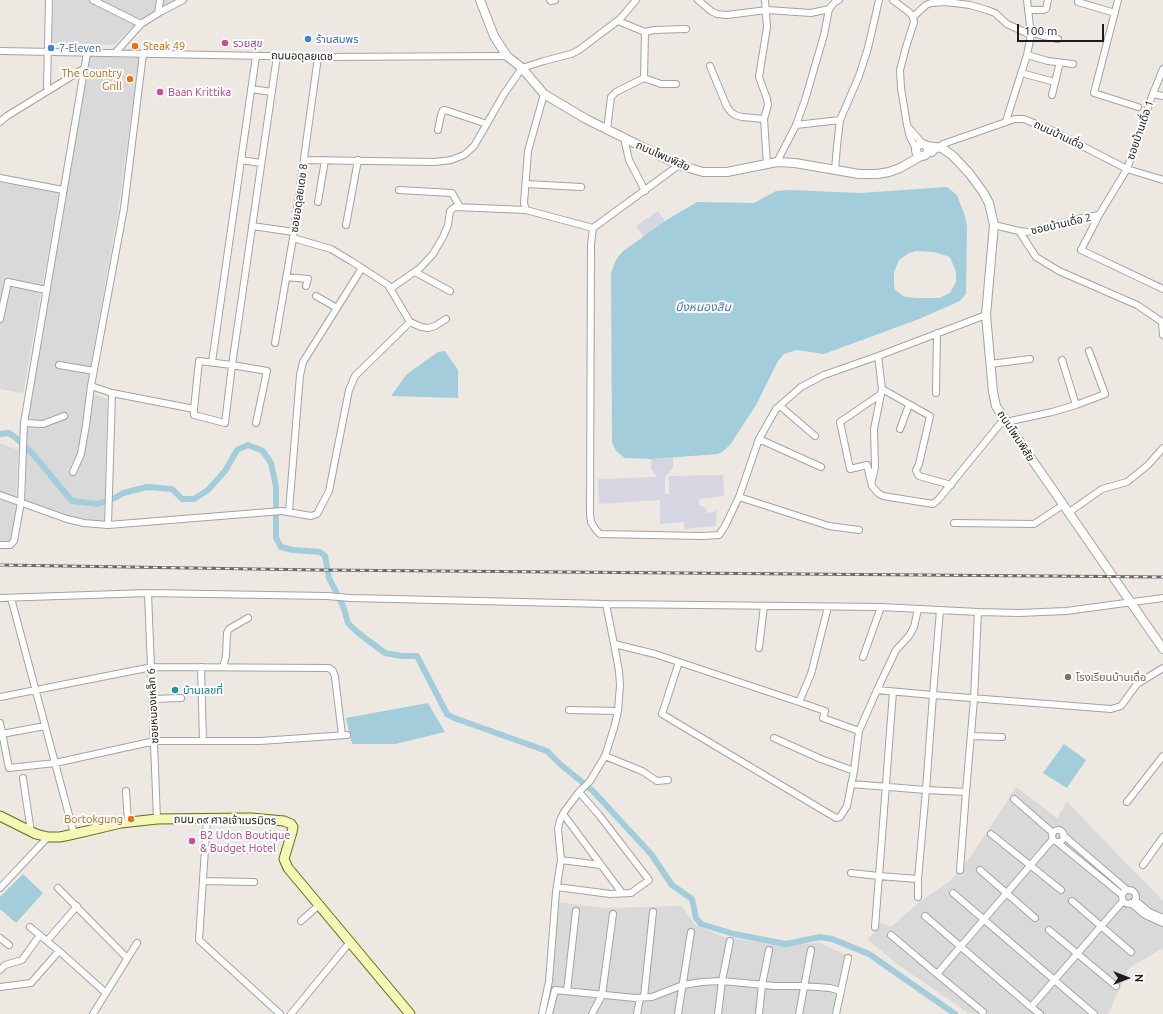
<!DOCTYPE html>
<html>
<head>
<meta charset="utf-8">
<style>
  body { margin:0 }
  #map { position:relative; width:1163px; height:1014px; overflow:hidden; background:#ede9e2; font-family:Ubuntu,sans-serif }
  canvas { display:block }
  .north { position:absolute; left:1107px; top:958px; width:40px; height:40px; -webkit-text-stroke:3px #fff; paint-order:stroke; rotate:90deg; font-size:11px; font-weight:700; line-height:16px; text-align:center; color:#1c1c1c }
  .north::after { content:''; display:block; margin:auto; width:14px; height:18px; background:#1c1c1c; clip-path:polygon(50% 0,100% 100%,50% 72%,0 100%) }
  .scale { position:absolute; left:1017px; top:24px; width:87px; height:18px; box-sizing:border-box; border:2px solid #1c1c1c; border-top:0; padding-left:5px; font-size:12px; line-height:14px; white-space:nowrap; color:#1c1c1c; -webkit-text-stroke:3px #fff; paint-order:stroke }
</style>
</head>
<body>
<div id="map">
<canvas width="1163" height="1014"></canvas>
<div class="north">N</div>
<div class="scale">100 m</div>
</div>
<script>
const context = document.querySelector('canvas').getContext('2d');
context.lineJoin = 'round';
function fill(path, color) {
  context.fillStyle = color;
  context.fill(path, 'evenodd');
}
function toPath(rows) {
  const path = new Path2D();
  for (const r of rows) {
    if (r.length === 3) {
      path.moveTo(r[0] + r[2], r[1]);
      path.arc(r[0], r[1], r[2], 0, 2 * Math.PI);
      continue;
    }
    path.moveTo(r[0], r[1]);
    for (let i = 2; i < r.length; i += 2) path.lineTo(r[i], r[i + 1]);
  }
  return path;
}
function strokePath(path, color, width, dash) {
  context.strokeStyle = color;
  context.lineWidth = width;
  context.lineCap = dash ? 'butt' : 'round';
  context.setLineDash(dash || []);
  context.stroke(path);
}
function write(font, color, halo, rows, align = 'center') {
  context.font = font + ' Ubuntu,"Noto Sans Thai",sans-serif';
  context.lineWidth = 4;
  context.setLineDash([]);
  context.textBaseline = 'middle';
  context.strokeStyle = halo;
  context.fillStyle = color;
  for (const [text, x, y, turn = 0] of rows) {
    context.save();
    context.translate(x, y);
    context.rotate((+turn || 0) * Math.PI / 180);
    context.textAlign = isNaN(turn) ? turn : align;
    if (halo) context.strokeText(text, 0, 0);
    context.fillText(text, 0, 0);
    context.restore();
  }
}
const residential = toPath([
  [54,0,177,0,164,6,129,30,114,45,51,43],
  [90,56,139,58,118,211,86,391,107,399,104,522,77,518,25,500,27,427],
  [0,182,59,193,23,393,0,389],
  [0,443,18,450,14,549,0,548],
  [1016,787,1057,818,1067,802,1163,901,1163,948,1129,968,1108,1014,988,1014,968,1013,900,966,868,940,881,922,891,927,919,902,950,881,972,855],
  [557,902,605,908,682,906,695,925,727,938,774,944,819,943,851,957,839,1014,543,1014]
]);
const plaza = toPath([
  [658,211,665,221,644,237,636,226],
  [673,458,673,468,665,477,665,494,669,494,669,476,723,475,724,496,699,499,699,505,704,507,708,513,717,511,716,526,684,529,684,522,660,524,660,500,599,504,598,479,657,477,651,469,651,459]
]);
const water = toPath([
  [947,187,957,195,965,216,967,227,966,294,960,301,919,319,824,354,797,350,784,354,778,361,756,405,730,445,722,452,718,454,651,459,625,458,616,451,612,442,611,273,616,260,622,252,665,221,697,202,754,203,776,191,790,190,860,193],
  [916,251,934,252,950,257,956,272,956,282,950,293,939,298,917,298,905,297,895,290,894,285,894,272,899,260,909,253],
  [445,351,458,370,458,398,391,396,407,374,438,352],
  [428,703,445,732,395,744,352,744,346,718],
  [1064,744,1086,760,1067,788,1043,773],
  [23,874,43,893,16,923,0,909,0,897]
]);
const canal = toPath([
  [0,434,9,433,16,438,32,453,72,501,98,504,115,498,123,493,147,487,172,489,182,499,194,499,208,490,225,471,237,450,248,445,263,451,271,463,276,487,276,538,281,547,293,550,320,552,325,556,329,578,343,606,348,623,357,632,385,653,402,656,417,656,447,714,454,718,547,751,560,764,593,791,651,854,672,885,692,899,696,918,701,924,734,934,786,944,820,937,832,939,869,954,955,1014]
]);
const minor = toPath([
  [93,0,141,24],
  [550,0,551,1,555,0],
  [698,0,711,11,717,14,727,15,767,10,811,13,829,9,835,2,839,0],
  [765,0,767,27,759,77,767,99,768,105,764,119,767,164],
  [893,0,910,13,913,17,914,22,906,47,900,70,901,88,907,125,910,137,916,149],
  [1118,0,1094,93,1138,107],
  [1078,2,1115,13],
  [1028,10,1043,10,1046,9,1048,0],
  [158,13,160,0],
  [913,17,926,5,931,3,946,2,970,5,987,10,995,13,1007,24,1031,35],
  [645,32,654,30,686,29],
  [1031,33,1058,39],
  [0,51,318,57,507,56],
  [115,53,141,24,160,12,183,0],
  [1027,55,1048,61,1073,64],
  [318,57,293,238,331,249,351,261,388,285,410,322],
  [710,66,727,107,731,112,735,115,742,117,764,119],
  [1021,73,1055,82],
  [644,78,661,84,676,84],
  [47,87,49,0],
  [251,89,272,92],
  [544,94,528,151,524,203,526,210,593,228,679,165],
  [1153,94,1163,96],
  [1052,95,1059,66],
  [1006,121,1027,55,1031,35,1027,0],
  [0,122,7,116,85,68],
  [796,125,840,120],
  [909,128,922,143],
  [438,130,441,115,443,110,445,110,487,124],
  [607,130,611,97,616,92,644,78,645,32,618,21],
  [624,138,629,160,645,191],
  [932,153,938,147,943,144,1009,121,1015,119,1024,119,1055,132,1127,169,1163,180],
  [241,160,261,163],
  [304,160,435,162,451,160,464,155,474,146,504,94,522,68,544,61,571,54,579,50,620,19,636,0],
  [777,162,796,125,805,100,824,35,829,9],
  [835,170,837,146,840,120,859,76,868,48,879,0],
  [0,178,63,190],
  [526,184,581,187],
  [399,190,452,193,460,207],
  [318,202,325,160],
  [1099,215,1081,250,1163,289],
  [346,225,358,160],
  [994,225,1019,231,1027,232,1077,219,1099,215,1127,169,1152,96,1163,69],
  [252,226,294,232],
  [593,228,591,244,590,514,591,522,596,530,600,534,702,536,719,535,725,526,739,497,759,439,776,409,801,387,824,375,878,356,986,315],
  [1019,231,1036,257,1059,271,1137,305,1162,322,1163,335],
  [415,272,450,291],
  [286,277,308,279,306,286],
  [390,289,420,268,433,254,443,237,448,225,450,211,455,207,526,210],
  [316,296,337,308],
  [0,319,8,282,46,290],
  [410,322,421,327,428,328,435,326,446,319],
  [275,343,293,238],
  [1062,360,1076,405],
  [212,362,256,56],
  [990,364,1030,359],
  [59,365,94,371],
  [91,386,112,393,194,409,194,415,225,423,232,365,277,56],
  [882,389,930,416,919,464,916,470,917,473,919,476,951,485],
  [936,393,937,333],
  [881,394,840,422,850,469,867,465,872,486,878,493,883,496,933,504,938,500,1004,419],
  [780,406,815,436],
  [194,409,199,361,232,365,267,371,256,423],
  [1006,422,1052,412,1076,405,1105,394,1089,351],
  [24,423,43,424,64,416],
  [900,429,909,405],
  [759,439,821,467],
  [73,472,81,454,86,425,91,386,124,208,143,54],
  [872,481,875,467,874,429,882,389,878,356],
  [0,495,67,519,84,523,108,525,282,511,311,516,317,514,329,491,349,390,355,376,410,322],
  [739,497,829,526,859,530],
  [289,511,300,375,303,362,362,268],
  [1068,513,1102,489,1127,482,1148,465,1163,448],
  [954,523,1034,524,1063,505],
  [108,525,112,393],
  [0,545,10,545,14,541,21,502,24,423,87,53],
  [148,593,157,819],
  [0,598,148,593,327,596,350,598,606,604],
  [11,598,74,834],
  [828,607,811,674,799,702,825,711,823,718,859,731],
  [918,609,914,627,909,636,896,650,877,690,933,695,940,610],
  [759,648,764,606],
  [863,657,881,607,978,612],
  [679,662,655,654,614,644,606,604,881,607],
  [201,667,203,741],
  [223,667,226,656,227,633,229,629,248,618],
  [0,697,152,667,329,668,333,671,335,677,342,735],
  [153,699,181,698],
  [799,702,679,662,662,714,836,818,840,817,847,806,854,771,859,731,877,690],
  [569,710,618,711,620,685,619,671,614,644],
  [618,711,614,728,605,756,642,771,657,781,668,780],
  [0,723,9,768,55,763,155,741,260,741,347,735],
  [2,734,45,726],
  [971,736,1002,737],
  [774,738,821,759,854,771],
  [23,778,31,832],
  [851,784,926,790,918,879,879,876,875,927],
  [126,791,128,822],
  [966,792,974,699,978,612,1019,613,1066,611,1163,598],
  [1014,799,1053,833],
  [1127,802,1163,756],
  [563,814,622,893],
  [207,819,199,940,280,1014],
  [1058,836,6],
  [991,834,1061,890],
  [1063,835,1127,890],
  [1057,842,1122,895],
  [205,849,256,850],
  [561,860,601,865],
  [1143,865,1163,837],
  [960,870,966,792,926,790,933,695,1111,709,1121,706,1137,684,1163,668],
  [980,870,1035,918],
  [851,873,879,876,893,692],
  [203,881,254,882],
  [557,887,610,894,631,893,649,880,599,815,579,792],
  [0,888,48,837],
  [58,888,127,958],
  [1129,897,7],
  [953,893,1094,1014],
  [918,897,918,879],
  [1135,900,1149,912,1163,918],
  [1072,901,1131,952],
  [1131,903,1145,915,1163,923],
  [925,916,1031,1007],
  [301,921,319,905],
  [30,927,59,951,106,993],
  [1049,930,1116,986],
  [891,935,937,974],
  [0,938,9,945],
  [47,941,77,906],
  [0,970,5,965,22,960,40,935],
  [0,987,31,983,59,951],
  [567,991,576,911],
  [644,997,653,912],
  [983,1012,937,974,1053,839],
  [93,1014,137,943],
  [291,1014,350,942],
  [542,1014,549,981,556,892,561,860,558,829,560,820,564,812,579,792,590,781,605,756],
  [549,1014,555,990,635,998,652,997,683,985,702,982,722,981,775,986,803,986,830,988,841,991],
  [592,1014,602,995,613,914],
  [637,1014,640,998],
  [678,1014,691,932],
  [718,1014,722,981,730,941],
  [759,1014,762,985,769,950],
  [799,1014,811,950],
  [836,1014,848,958],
  [1040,1014,1031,1007,1123,901]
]);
const tertiary = toPath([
  [480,0,494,36,501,47,507,56,522,68,544,94,586,119,679,165,703,172,727,172,777,162,795,163,859,174,877,174,889,172,900,168,921,156],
  [922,150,6],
  [927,146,942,148,953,156,969,173,983,192,989,203,994,225,986,315,993,392,996,406,1013,432,1163,649]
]);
const secondary = toPath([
  [0,816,36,834,48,837,60,837,74,834,121,823,157,819,251,818,284,821,291,824,293,827,292,832,284,859,288,868,410,1014]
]);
const rail = toPath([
  [0,565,319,570,1163,577]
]);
const markers = [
  [308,39,4,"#3f7fe0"],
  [225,43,4,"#d1479c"],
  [135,46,4,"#e8710a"],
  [51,48,4,"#3f7fe0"],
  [130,79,4,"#e8710a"],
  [160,92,4,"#d1479c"],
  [1068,677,4,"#8d6e63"],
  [175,690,4,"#0f9aa8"],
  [131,819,4,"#e8710a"],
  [192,841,4,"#d1479c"]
];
const shopNames = [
  ["ร้านสมพร",316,39],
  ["7-Eleven",59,48]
];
const hotelNames = [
  ["รวยสุข",233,43],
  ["Baan Krittika",168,92],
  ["B2 Udon Boutique",200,835],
  ["& Budget Hotel",200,848]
];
const foodNames = [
  ["Steak 49",143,46,"left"],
  ["The Country",122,73],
  ["Grill",122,86],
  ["Bortokgung",123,819]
];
const streetNames = [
  ["ถนนอดุลยเดช",302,56,1],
  ["ซอยบ้านเดื่อ 1",1140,130,-71],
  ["ถนนบ้านเดื่อ",1059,135,25],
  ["ถนนโพนพิสัย",663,156,24],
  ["ซอยอดุลยเดช 8",299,198,-82],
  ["ซอยบ้านเดื่อ 2",1061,224,-13],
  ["ถนนโพนพิสัย",1016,436,57],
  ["ซอยหนองเหล็ก 6",153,706,-93],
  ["ถนน ๓๙ ศาลเจ้าเนรมิตร",225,820,1]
];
const educationNames = [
  ["โรงเรียนบ้านเดื่อ",1076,677]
];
const cultureNames = [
  ["บ้านเลขที่",183,690]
];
const waterNames = [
  ["บึงหนองสิม",703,307]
];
fill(residential, '#dad9d9');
fill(plaza, '#d6d6e3');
fill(water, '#a3cdda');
strokePath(canal, '#a3cdda', 6);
strokePath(minor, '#a3a3a3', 8);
strokePath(tertiary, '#a3a3a3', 10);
strokePath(secondary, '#636f07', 11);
strokePath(minor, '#fff', 6);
strokePath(tertiary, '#fff', 8);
strokePath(secondary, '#f4f7b6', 9);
strokePath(rail, '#6a6a6a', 3);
strokePath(rail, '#fff', 1.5, [4.5]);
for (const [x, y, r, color] of markers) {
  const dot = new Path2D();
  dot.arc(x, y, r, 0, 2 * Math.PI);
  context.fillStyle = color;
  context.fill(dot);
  strokePath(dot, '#fff', 1.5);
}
write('11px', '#366cbe', '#fff', shopNames, 'left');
write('11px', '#b23c85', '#fff', hotelNames, 'left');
write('11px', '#c56008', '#fff', foodNames, 'right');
write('11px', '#1c1c1c', '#fff', streetNames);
write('11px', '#785e54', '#fff', educationNames, 'left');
write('11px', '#0d838f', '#fff', cultureNames, 'left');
write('italic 12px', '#4b79a8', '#fff', waterNames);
</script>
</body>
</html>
